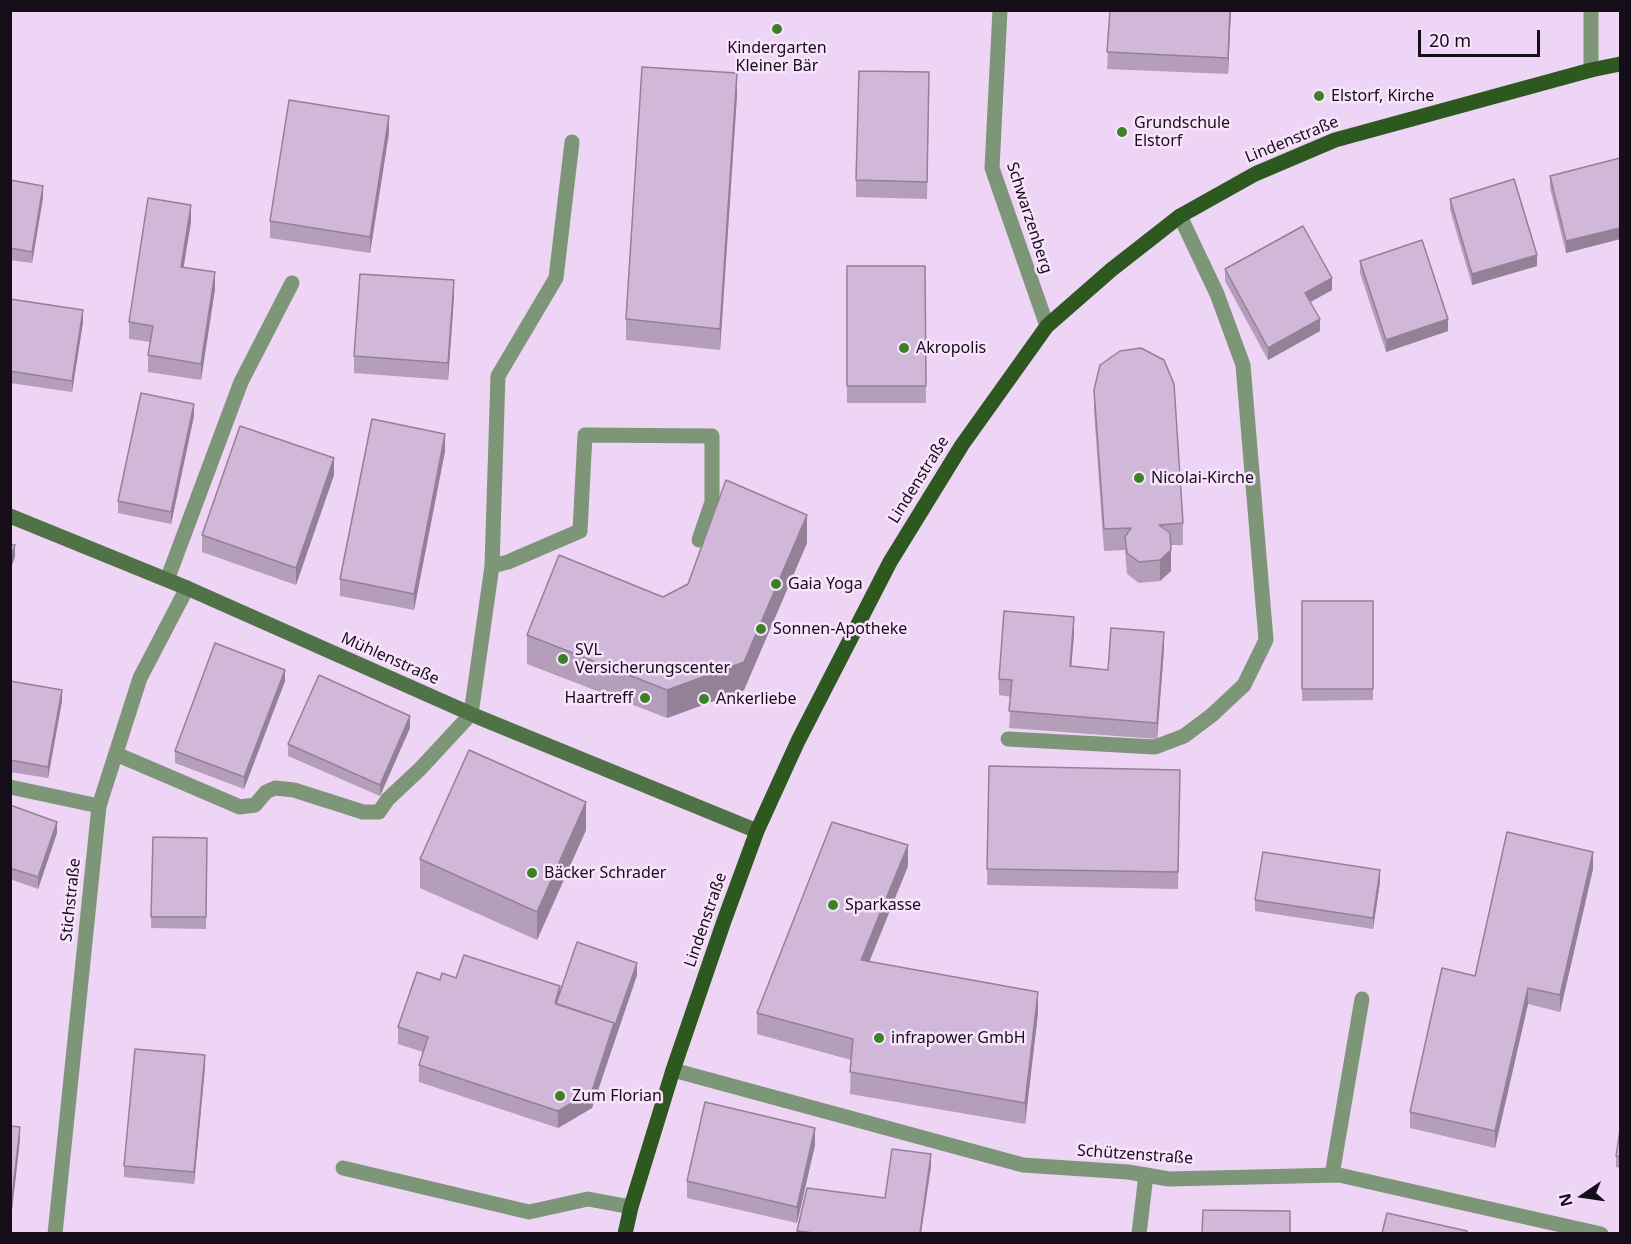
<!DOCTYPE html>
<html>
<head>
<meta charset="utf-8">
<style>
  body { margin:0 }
  #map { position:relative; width:1631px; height:1244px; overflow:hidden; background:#eed4f5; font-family:"Noto Sans",sans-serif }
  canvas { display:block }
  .frame { position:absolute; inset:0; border:12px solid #150d17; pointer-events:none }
  .north { position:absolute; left:1553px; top:1166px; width:60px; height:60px; -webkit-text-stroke:4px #f9e4fe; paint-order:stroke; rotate:257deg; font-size:16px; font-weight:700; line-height:24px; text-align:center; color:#150d17 }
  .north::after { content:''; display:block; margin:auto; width:21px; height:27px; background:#150d17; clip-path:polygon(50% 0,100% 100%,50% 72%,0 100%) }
  .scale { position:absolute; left:1418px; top:30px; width:122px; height:27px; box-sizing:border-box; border:3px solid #150d17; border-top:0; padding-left:8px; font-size:18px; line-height:21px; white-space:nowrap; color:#150d17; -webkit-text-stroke:4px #f9e4fe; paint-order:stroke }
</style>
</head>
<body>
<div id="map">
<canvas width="1631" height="1244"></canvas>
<div class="frame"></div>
<div class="north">N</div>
<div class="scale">20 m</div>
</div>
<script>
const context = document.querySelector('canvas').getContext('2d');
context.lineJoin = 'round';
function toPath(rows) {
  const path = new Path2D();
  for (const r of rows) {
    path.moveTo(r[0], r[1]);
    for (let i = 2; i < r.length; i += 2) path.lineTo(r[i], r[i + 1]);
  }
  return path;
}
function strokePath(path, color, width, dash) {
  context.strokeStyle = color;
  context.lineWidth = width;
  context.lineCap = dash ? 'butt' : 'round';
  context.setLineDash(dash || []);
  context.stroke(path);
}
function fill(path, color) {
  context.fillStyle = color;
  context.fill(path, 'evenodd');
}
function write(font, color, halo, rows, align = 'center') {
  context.font = font + ' "Noto Sans",sans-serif';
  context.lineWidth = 5;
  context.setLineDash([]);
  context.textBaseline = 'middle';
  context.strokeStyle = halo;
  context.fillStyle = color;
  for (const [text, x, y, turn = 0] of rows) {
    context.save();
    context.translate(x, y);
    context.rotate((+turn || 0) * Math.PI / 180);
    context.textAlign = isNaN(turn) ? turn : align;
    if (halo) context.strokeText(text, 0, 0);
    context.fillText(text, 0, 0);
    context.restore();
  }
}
const lane = toPath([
  [492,566,498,376,556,278,572,142],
  [167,580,241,382,292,283],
  [1008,739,1155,747,1184,736,1212,715,1244,685,1266,640,1243,365,1217,294,1180,216],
  [116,754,240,807,255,805,266,792,275,788,294,790,363,812,379,812,388,799,420,769,471,714,492,566,508,562,580,531,585,435,712,436,712,502,699,540],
  [10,787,99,806],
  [343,1168,529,1212,588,1199,631,1207],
  [1332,1175,1362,999],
  [1139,1234,1146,1175]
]);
const street = toPath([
  [1000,10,992,168,1047,326],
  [1591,70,1591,10],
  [673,1070,1023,1165,1128,1172,1169,1179,1339,1175,1601,1234],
  [55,1234,99,806,140,678,187,588]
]);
const secondary = toPath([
  [10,516,187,588,478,717,757,831]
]);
const primary = toPath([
  [625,1234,631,1207,673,1070,724,921,757,831,798,741,890,562,962,445,1047,326,1111,270,1180,216,1255,174,1335,140,1591,70,1620,64]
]);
const wall = toPath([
  [1110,10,1231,10,1228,74,1107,69],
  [929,89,927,199,856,197,856,180],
  [737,95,720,350,626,340,626,319],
  [389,133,370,253,270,238,270,221],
  [1620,158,1620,239,1566,253,1550,188,1550,176],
  [10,180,43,198,32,263,10,260],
  [1450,199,1537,266,1472,285,1450,210],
  [191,222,183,267,215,289,201,380,148,372,148,355,150,342,129,339,129,322],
  [1360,261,1448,331,1386,352,1360,273],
  [847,266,925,266,926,403,847,403],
  [1225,269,1332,290,1310,302,1320,331,1268,360,1225,281],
  [454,297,448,380,354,373,354,356],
  [10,299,83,322,72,392,10,383],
  [1094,390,1183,523,1183,545,1171,545,1171,571,1160,581,1139,583,1127,574,1125,550,1104,551,1094,411],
  [194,416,171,524,118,513,118,501],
  [445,451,414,610,340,596,340,579],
  [334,475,296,585,202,552,202,535],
  [807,543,744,690,667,718,527,664,527,635,663,597],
  [1302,601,1373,601,1373,700,1302,701],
  [1074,634,1071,666,1108,670,1164,649,1157,739,1009,728,1011,697,999,695,999,679],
  [10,681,62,701,48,778,10,772],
  [285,681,244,789,175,763,175,751],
  [410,728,380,796,288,756,288,744],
  [989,766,1180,770,1178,889,987,885],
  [10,805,57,833,38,889,10,879],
  [586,830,537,940,420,888,420,859],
  [153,837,207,838,206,929,151,928],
  [908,866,869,962,1038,1013,1025,1124,850,1094,851,1060,757,1034,757,1013],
  [1593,869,1560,1012,1528,1004,1495,1148,1410,1128,1410,1112,1475,976],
  [1380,882,1373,929,1255,911,1255,900],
  [637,975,592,1108,558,1128,419,1082,419,1065,423,1052,398,1044,398,1027,440,980,456,978,560,991],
  [205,1067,194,1184,124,1177,124,1166],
  [10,1126,20,1139,12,1210,10,1210],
  [1620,1130,1620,1168,1616,1167,1616,1156],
  [815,1145,797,1223,687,1198,687,1181],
  [931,1166,921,1233,797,1233,797,1231,885,1198]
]);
const shadedWall = toPath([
  [1230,10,1231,10,1228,74,1228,58],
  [737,73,737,95,720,350,720,329],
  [389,116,389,133,370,253,370,237],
  [43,186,43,198,32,263,32,252],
  [191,205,191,222,181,283,181,267],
  [1620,228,1620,239,1566,253,1566,241],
  [1537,255,1537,266,1472,285,1472,274],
  [215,272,215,289,201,380,201,364],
  [1332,278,1332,290,1305,305,1305,293],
  [454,280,454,297,448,380,448,363],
  [83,310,83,322,72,392,72,381],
  [1320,319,1320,331,1268,360,1268,348],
  [1448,319,1448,331,1386,352,1386,340],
  [194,404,194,416,171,524,171,512],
  [445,434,445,451,414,610,414,594],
  [334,458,334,475,296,585,296,568],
  [807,515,807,543,744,690,667,718,667,690],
  [15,545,15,557,10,571,10,560],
  [1171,550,1171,571,1160,581,1160,560],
  [1074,617,1074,634,1070,683,1070,666],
  [1164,632,1164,649,1157,739,1157,723],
  [285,670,285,681,244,789,244,777],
  [62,690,62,701,48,778,48,767],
  [410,716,410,728,380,796,380,785],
  [586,802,586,830,537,940,537,912],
  [57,822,57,833,38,889,38,877],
  [908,845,908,866,861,982,861,960],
  [1593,852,1593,869,1560,1012,1560,995],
  [1380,870,1380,882,1373,929,1373,918],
  [637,963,637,975,592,1108,558,1128,558,1111,614,1023],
  [1528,988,1528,1004,1495,1148,1495,1131],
  [1038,992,1038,1013,1025,1124,1025,1103],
  [205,1055,205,1067,194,1184,194,1172],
  [20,1127,20,1139,12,1210,12,1198],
  [815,1128,815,1145,797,1223,797,1207],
  [931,1154,931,1166,921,1233,920,1233]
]);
const building = toPath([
  [1110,10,1230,10,1228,58,1107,52,1110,10],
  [642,67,737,73,720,329,626,319,642,67],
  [859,71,929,72,927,182,856,180,859,71],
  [289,100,389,116,370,237,270,221,289,100],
  [1620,158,1620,228,1566,241,1550,176,1620,158],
  [1514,179,1537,255,1472,274,1450,199,1514,179],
  [10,180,43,186,32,252,10,248,10,180],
  [148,198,191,205,181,267,215,272,201,364,148,355,153,326,129,322,148,198],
  [1303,226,1332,278,1305,293,1320,319,1268,348,1225,269,1303,226],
  [1422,240,1448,319,1386,340,1360,261,1422,240],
  [847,266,925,266,926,386,847,386,847,266],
  [360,274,454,280,448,363,354,356,360,274],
  [10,299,83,310,72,381,10,371,10,299],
  [1141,348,1164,360,1174,384,1183,523,1159,525,1170,533,1171,550,1160,560,1139,562,1127,553,1125,537,1131,528,1104,529,1094,390,1100,365,1120,351,1141,348],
  [141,393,194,404,171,512,118,501,141,393],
  [372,419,445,434,414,594,340,579,372,419],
  [240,426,334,458,296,568,202,535,240,426],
  [726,480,807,515,744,662,667,690,527,635,559,555,663,597,688,584,726,480],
  [10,544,15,545,10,560,10,544],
  [1302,601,1373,601,1373,689,1302,689,1302,601],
  [1004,611,1074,617,1070,666,1108,670,1111,628,1164,632,1157,723,1009,711,1012,680,999,679,1004,611],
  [215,643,285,670,244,777,175,751,215,643],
  [319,675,410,716,380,785,288,744,319,675],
  [10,681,62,690,48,767,10,760,10,681],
  [469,750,586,802,537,912,420,859,469,750],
  [989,766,1180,770,1178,872,987,869,989,766],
  [10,805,57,822,38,877,10,868,10,805],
  [832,822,908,845,861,960,1038,992,1025,1103,850,1072,853,1039,757,1013,832,822],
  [1507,832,1593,852,1560,995,1528,988,1495,1131,1410,1112,1442,968,1475,976,1507,832],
  [153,837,207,838,206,917,151,917,153,837],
  [1263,852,1380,870,1373,918,1255,900,1263,852],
  [577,942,637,963,614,1028,614,1023,556,1004,577,942],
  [464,955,560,986,555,1003,614,1023,592,1091,558,1111,419,1065,428,1037,398,1027,417,972,440,980,442,973,456,978,464,955],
  [135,1049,205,1055,194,1172,124,1166,135,1049],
  [705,1102,815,1128,797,1207,687,1181,705,1102],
  [10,1126,20,1127,12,1198,10,1198,10,1126],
  [1620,1130,1620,1157,1616,1156,1620,1130],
  [892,1149,931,1154,920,1233,814,1233,797,1231,807,1188,885,1198,892,1149],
  [1203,1210,1290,1211,1290,1233,1202,1233,1203,1210],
  [1387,1213,1467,1231,1467,1233,1382,1233,1387,1213]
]);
const markers = [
  [777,29,6,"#3b8227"],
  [1319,96,6,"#3b8227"],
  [1122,132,6,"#3b8227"],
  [904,348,6,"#3b8227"],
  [1139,478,6,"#3b8227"],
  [776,584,6,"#3b8227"],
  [761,629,6,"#3b8227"],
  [563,659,6,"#3b8227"],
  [645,698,6,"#3b8227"],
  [704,699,6,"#3b8227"],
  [532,873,6,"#3b8227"],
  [833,905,6,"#3b8227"],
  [879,1038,6,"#3b8227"],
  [560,1096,6,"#3b8227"]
];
const poiNames = [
  ["Kindergarten",777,48,"center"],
  ["Kleiner Bär",777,66,"center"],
  ["Elstorf, Kirche",1331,96],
  ["Grundschule",1134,123],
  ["Elstorf",1134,141],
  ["Akropolis",916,348],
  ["Nicolai-Kirche",1151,478],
  ["Gaia Yoga",788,584],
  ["Sonnen-Apotheke",773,629],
  ["SVL",575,650],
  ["Versicherungscenter",575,668],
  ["Haartreff",633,698,"right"],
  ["Ankerliebe",716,699],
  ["Bäcker Schrader",544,873],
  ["Sparkasse",845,905],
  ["infrapower GmbH",891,1038],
  ["Zum Florian",572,1096]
];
const streetNames = [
  ["Lindenstraße",1292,140,-22],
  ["Schwarzenberg",1029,218,72],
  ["Lindenstraße",919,480,-58],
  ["Mühlenstraße",390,659,24],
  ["Stichstraße",71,900,-84],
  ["Lindenstraße",706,920,-71],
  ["Schützenstraße",1135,1155,4]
];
strokePath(lane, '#7e9678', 15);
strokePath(street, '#7e9678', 15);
strokePath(secondary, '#4f7246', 15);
strokePath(primary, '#2d5921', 15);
fill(wall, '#b49eba');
fill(shadedWall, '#928197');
fill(building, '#d1b8d8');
strokePath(building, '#928197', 1.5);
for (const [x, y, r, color] of markers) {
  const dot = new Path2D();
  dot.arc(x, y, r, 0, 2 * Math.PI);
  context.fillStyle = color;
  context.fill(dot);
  strokePath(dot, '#f9e4fe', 2);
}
write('16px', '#150d17', '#f9e4fe', poiNames, 'left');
write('16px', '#150d17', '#f9e4fe', streetNames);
</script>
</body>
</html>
